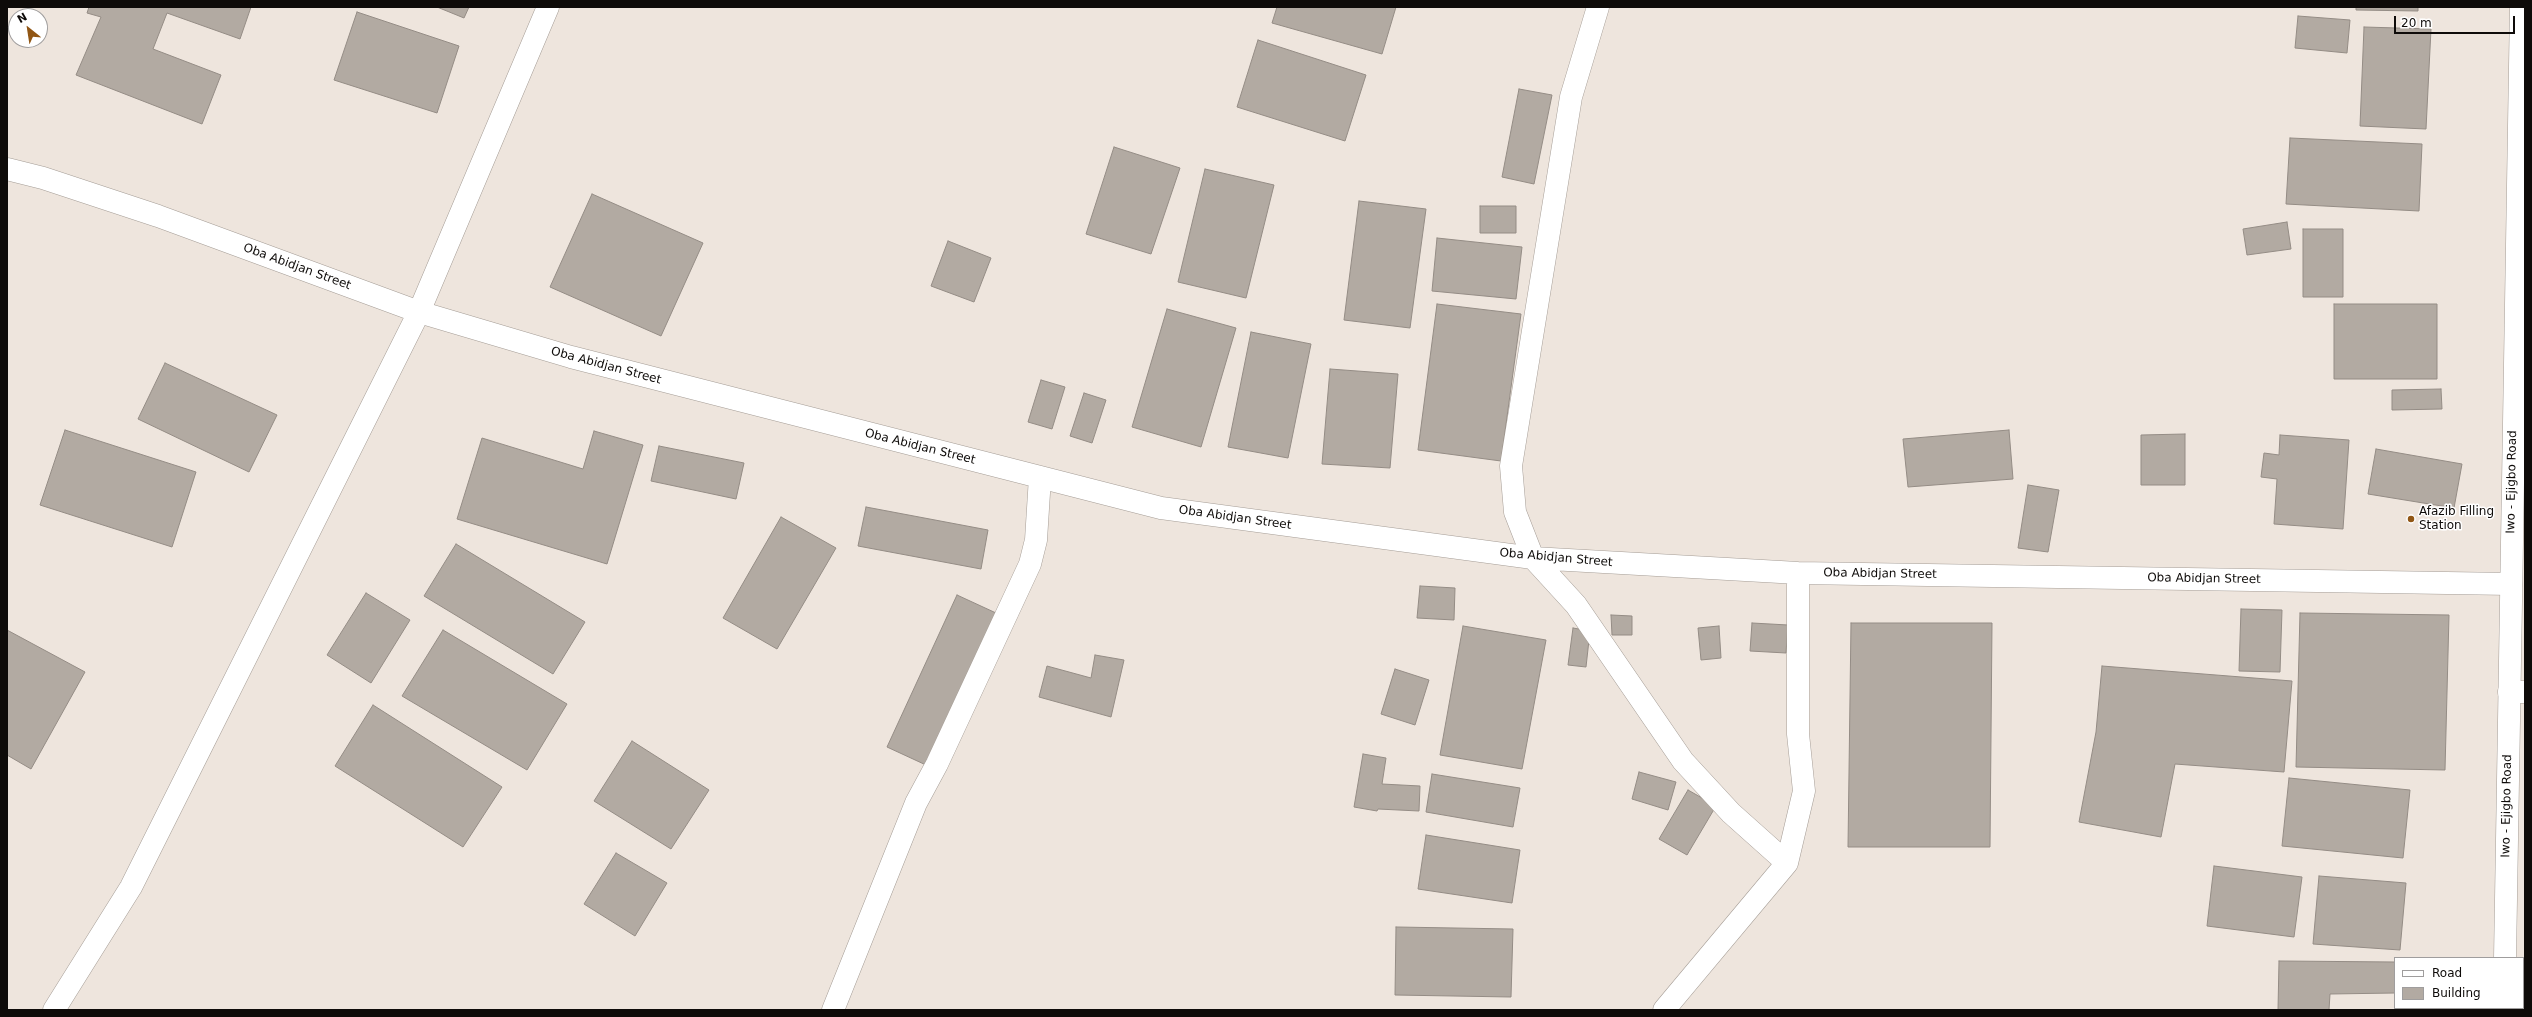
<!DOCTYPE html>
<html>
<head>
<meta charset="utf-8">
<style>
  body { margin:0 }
  #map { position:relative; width:2532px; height:1017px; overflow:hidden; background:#eee5dd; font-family:"DejaVu Sans",sans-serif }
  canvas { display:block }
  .frame { position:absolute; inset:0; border:8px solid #0e0b09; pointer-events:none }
  .legend { position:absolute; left:2394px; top:957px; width:130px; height:52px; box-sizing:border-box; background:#fff; border:1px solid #9f9d9d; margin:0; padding:5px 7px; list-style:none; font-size:12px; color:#0e0b09 }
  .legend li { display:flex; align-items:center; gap:8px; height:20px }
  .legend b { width:20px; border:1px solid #9f9d9d }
  .north { position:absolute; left:8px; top:8px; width:40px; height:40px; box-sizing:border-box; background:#fff; border:1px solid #9f9d9d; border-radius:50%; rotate:330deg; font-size:11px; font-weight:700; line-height:16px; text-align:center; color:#0e0b09 }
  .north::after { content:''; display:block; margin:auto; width:14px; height:18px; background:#915614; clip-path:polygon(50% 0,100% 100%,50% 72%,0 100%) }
  .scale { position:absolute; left:2394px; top:16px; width:121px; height:18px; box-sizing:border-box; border:2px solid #0e0b09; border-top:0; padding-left:5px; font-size:12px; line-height:14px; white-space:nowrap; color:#0e0b09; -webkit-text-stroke:3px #fff; paint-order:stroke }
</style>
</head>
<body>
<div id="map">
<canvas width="2532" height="1017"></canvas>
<div class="frame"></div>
<ul class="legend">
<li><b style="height:5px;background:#fff"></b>Road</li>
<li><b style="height:11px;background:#b2aaa2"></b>Building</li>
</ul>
<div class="north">N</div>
<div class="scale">20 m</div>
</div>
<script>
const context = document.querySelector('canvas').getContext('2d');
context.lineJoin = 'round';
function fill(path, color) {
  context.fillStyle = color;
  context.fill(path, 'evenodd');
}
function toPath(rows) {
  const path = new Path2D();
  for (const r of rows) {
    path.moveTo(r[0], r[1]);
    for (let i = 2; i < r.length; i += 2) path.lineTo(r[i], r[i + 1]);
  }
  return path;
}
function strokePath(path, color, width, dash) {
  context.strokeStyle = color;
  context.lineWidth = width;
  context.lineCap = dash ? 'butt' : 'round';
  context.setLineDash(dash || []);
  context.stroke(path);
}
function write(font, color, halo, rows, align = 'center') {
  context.font = font + ' "DejaVu Sans",sans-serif';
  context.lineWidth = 3;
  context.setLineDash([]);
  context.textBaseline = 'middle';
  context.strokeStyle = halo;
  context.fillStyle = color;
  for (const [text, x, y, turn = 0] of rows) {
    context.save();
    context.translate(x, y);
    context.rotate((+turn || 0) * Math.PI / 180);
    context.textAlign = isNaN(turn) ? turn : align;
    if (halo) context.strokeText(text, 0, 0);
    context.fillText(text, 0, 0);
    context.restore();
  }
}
const building = toPath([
  [89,7,251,7,240,39,167,13,153,49,221,75,202,124,76,75,101,17,87,13,89,7],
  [437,7,469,7,464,18,437,7],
  [1277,7,1396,7,1382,54,1272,23,1277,7],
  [2356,7,2418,7,2418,11,2356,10,2356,7],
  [357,12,459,46,437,113,334,80,357,12],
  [2298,16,2350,20,2347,53,2295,48,2298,16],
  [2364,27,2431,29,2426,129,2360,126,2364,27],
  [1258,40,1366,75,1345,141,1237,107,1258,40],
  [1519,89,1552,95,1534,184,1502,177,1519,89],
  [2290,138,2422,144,2419,211,2286,204,2290,138],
  [1114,147,1180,168,1151,254,1086,234,1114,147],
  [1205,169,1274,185,1246,298,1178,282,1205,169],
  [592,194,703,243,661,336,550,287,592,194],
  [1359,201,1426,209,1410,328,1344,320,1359,201],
  [1480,206,1516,206,1516,233,1480,233,1480,206],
  [2287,222,2291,249,2247,255,2243,229,2287,222],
  [2303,229,2343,229,2343,297,2303,297,2303,229],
  [1437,238,1522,247,1516,299,1432,291,1437,238],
  [948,241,991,258,974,302,931,286,948,241],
  [1437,304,1521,314,1501,461,1418,450,1437,304],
  [2334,304,2437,304,2437,379,2334,379,2334,304],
  [1167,309,1236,328,1201,447,1132,427,1167,309],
  [1251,332,1311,344,1288,458,1228,447,1251,332],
  [165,363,277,415,249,472,138,419,165,363],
  [1330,369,1398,374,1390,468,1322,464,1330,369],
  [1041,380,1065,387,1052,429,1028,422,1041,380],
  [2441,389,2442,409,2392,410,2392,390,2441,389],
  [1084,393,1106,400,1092,443,1070,436,1084,393],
  [65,430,196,472,172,547,40,505,65,430],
  [2009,430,2013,479,1908,487,1903,439,2009,430],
  [594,431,643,445,607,564,457,519,482,438,583,469,594,431],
  [2185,434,2185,485,2141,485,2141,435,2185,434],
  [2280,435,2349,440,2343,529,2274,524,2277,479,2261,477,2264,453,2279,455,2280,435],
  [659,446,744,463,736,499,651,481,659,446],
  [2376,449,2462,464,2454,508,2368,494,2376,449],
  [2028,485,2059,490,2048,552,2018,548,2028,485],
  [866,507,988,530,981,569,858,546,866,507],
  [781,517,836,548,777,649,723,618,781,517],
  [456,544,585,622,553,674,424,596,456,544],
  [1420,586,1455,588,1454,620,1417,618,1420,586],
  [366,593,410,620,371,683,327,655,366,593],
  [957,595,996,613,926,765,887,747,957,595],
  [2241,609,2282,610,2280,672,2239,671,2241,609],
  [2300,613,2449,615,2445,770,2296,767,2300,613],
  [1611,615,1632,616,1632,635,1612,635,1611,615],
  [1752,623,1788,625,1786,653,1750,651,1752,623],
  [1851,623,1992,623,1990,847,1848,847,1851,623],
  [1463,626,1546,640,1522,769,1440,755,1463,626],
  [1719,626,1721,658,1701,660,1698,628,1719,626],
  [1573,628,1590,631,1586,667,1568,665,1573,628],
  [7,630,85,672,31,769,7,755,7,630],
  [443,630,567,704,527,770,402,696,443,630],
  [1095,655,1124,660,1111,717,1039,697,1047,666,1091,678,1095,655],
  [2102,666,2292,681,2284,772,2175,764,2161,837,2079,822,2096,732,2102,666],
  [1395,669,1429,680,1415,725,1381,714,1395,669],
  [373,705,502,787,463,847,335,766,373,705],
  [632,741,709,790,671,849,594,801,632,741],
  [1363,754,1386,758,1382,784,1420,786,1419,811,1378,809,1377,811,1354,807,1363,754],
  [1639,772,1676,782,1668,810,1632,799,1639,772],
  [1432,774,1520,788,1513,827,1426,812,1432,774],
  [2289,778,2410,790,2403,858,2282,846,2289,778],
  [1688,790,1716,806,1687,855,1659,839,1688,790],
  [1426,835,1520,850,1512,903,1418,889,1426,835],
  [616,853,667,883,635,936,584,904,616,853],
  [2214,866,2302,877,2294,937,2207,926,2214,866],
  [2319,876,2406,883,2400,950,2313,944,2319,876],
  [1396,927,1513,929,1511,997,1395,995,1396,927],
  [2279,961,2395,962,2395,993,2330,994,2329,1010,2278,1010,2279,961]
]);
const minor = toPath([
  [1598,7,1571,97,1511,466,1515,512,1533,558,1576,605,1683,761,1731,813,1787,863],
  [7,169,43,178,158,216,419,312,571,357,1161,508,1533,558,1798,573,2511,584],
  [2509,692,2525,692],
  [833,1010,916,803,937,764,1030,564,1036,540,1040,477],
  [1664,1010,1787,863,1804,791,1798,734,1798,573]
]);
const major = toPath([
  [2505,958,2521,7],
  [54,1010,131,887,419,312,548,7],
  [2504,1010,2504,1008]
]);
const markers = [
  [2411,519,4,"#915614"]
];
const streetNames = [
  ["Oba Abidjan Street",297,267,20],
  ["Oba Abidjan Street",606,366,15],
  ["Oba Abidjan Street",920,447,14],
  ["Iwo - Ejigbo Road",2512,482,-89],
  ["Oba Abidjan Street",1235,518,8],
  ["Oba Abidjan Street",1556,558,5],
  ["Oba Abidjan Street",1880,574,1],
  ["Oba Abidjan Street",2204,579,1],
  ["Iwo - Ejigbo Road",2507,806,-89]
];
const poiNames = [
  ["Afazib Filling",2419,512],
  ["Station",2419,526]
];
fill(building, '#b2aaa2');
strokePath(building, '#948c85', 1);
strokePath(minor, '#a59d96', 23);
strokePath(major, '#a59d96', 23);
strokePath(minor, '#fff', 22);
strokePath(major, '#fff', 22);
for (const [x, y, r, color] of markers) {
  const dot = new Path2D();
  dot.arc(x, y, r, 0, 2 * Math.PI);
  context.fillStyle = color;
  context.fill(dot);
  strokePath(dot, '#fff', 1.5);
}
write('12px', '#0e0b09', '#fff', streetNames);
write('12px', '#0e0b09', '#fff', poiNames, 'left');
</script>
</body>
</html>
